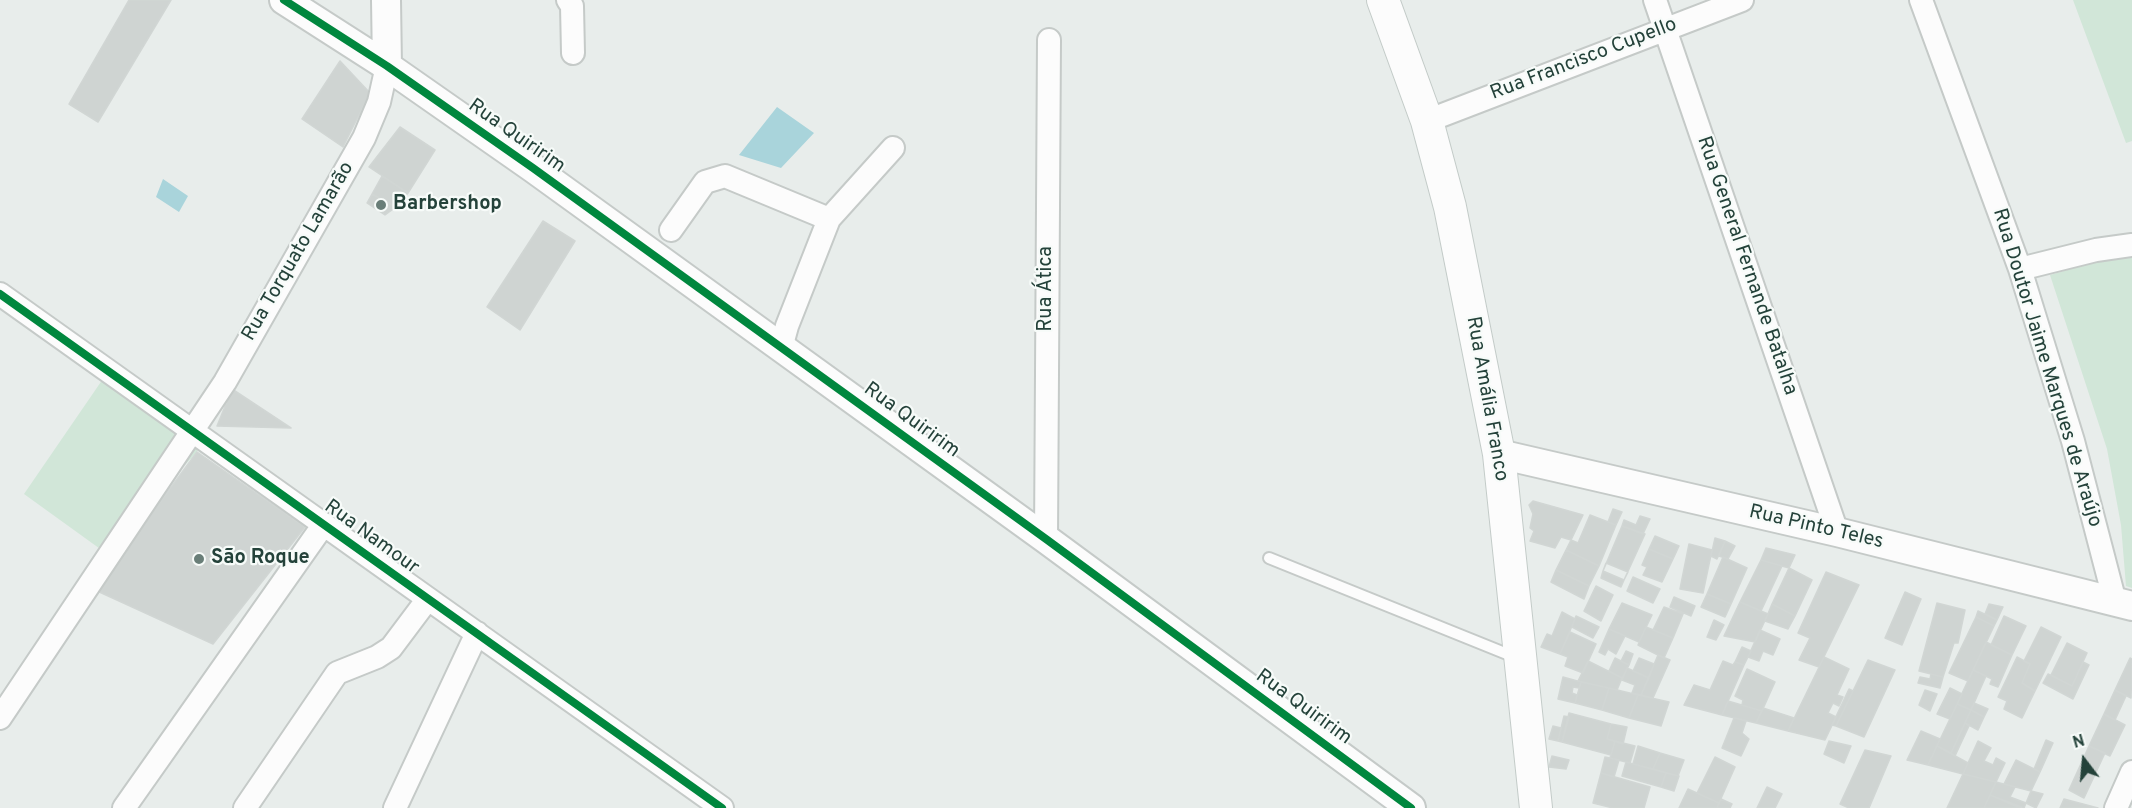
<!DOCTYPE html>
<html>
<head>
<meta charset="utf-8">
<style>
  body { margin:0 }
  #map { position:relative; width:2132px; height:808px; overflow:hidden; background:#e8edeb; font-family:Overpass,sans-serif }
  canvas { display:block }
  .north { position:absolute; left:2054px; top:730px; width:60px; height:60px; -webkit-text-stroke:4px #f7fbf9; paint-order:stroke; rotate:344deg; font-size:16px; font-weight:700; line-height:24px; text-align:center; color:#24423a }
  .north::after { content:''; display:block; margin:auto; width:21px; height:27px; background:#24423a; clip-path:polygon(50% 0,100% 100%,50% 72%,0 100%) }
</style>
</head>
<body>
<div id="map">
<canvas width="2132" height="808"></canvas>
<div class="north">N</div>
</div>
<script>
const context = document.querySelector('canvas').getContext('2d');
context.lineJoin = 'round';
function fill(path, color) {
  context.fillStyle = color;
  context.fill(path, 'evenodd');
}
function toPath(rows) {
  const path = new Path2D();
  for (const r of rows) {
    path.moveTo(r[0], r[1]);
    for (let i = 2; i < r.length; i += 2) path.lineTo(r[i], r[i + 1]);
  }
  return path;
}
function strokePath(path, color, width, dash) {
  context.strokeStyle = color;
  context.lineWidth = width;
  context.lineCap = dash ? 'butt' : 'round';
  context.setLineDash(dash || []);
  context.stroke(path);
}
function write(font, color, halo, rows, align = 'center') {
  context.font = font + ' Overpass,sans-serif';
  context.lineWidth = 4.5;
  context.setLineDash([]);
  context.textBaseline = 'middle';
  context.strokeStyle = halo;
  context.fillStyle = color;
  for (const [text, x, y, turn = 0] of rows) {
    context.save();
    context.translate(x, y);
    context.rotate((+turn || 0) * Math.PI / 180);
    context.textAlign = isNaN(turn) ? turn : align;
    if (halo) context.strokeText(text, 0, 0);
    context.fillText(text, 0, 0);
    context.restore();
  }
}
const green = toPath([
  [2073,0,2132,0,2132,141,2126,143],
  [2132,256,2132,588,2126,586,2121,525,2107,449,2050,275,2113,257],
  [107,373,198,445,197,452,185,465,175,444,103,551,24,494]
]);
const water = toPath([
  [777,107,814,133,781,168,739,155],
  [163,179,188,196,179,212,156,197]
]);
const building = toPath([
  [129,0,171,0,98,122,69,104,129,0],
  [340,61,370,93,343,147,302,119,340,61],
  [400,127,435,150,408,193,369,167,400,127],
  [382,176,408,193,396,207,372,194,382,176],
  [372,194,396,207,385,215,367,203,372,194],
  [543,221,575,241,520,330,487,307,543,221],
  [232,389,291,428,217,426,232,389],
  [197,452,305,527,213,644,95,590,197,452],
  [1533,501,1583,515,1571,540,1561,537,1555,548,1530,541,1534,531,1530,528,1533,514,1529,505,1533,501],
  [1613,509,1622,512,1616,525,1608,522,1613,509],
  [1590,515,1616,525,1599,566,1566,550,1571,540,1578,543,1590,515],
  [1640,516,1650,519,1643,534,1622,526,1624,520,1636,525,1640,516],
  [1622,526,1645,534,1624,580,1603,571,1622,526],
  [1655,536,1679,546,1673,559,1649,549,1655,536],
  [1715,538,1725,541,1717,559,1711,556,1715,538],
  [1725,541,1735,546,1728,559,1719,556,1725,541],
  [1689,544,1712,550,1703,593,1680,589,1689,544],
  [1766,548,1795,555,1789,568,1761,560,1766,548],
  [1649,549,1673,559,1662,582,1643,575,1647,567,1642,565,1649,549],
  [1566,550,1599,566,1589,586,1556,570,1566,550],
  [1723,557,1747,568,1731,604,1707,594,1723,557],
  [1761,560,1782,566,1761,611,1740,602,1761,560],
  [1606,563,1628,572,1624,580,1603,571,1606,563],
  [1789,568,1812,580,1795,616,1772,604,1789,568],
  [1556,570,1589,586,1584,599,1551,582,1556,570],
  [1603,571,1624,580,1621,587,1601,578,1603,571],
  [1826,572,1859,585,1819,667,1799,660,1810,638,1798,633,1826,572],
  [1633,577,1660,589,1653,603,1627,591,1633,577],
  [1596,586,1613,595,1601,621,1584,611,1596,586],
  [1905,592,1921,599,1902,645,1885,638,1905,592],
  [1707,594,1731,604,1725,617,1701,607,1707,594],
  [1674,597,1695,606,1691,616,1670,607,1674,597],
  [1740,602,1768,614,1755,642,1724,636,1740,602],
  [1622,603,1652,615,1639,642,1609,629,1622,603],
  [1937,603,1965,610,1958,643,1954,643,1943,677,1919,671,1937,603],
  [1772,604,1795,616,1788,629,1765,621,1772,604],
  [1989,604,2003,607,1997,620,1985,614,1989,604],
  [1664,607,1683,614,1673,638,1653,630,1664,607],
  [1978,611,1997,620,1994,626,1976,617,1978,611],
  [1562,612,1575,619,1560,654,1541,647,1547,634,1552,636,1562,612],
  [1576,616,1599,627,1593,638,1572,627,1576,616],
  [2004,616,2026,626,2012,655,1991,645,2004,616],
  [1976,617,1994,626,1968,681,1949,673,1976,617],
  [1714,620,1724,625,1716,640,1707,637,1714,620],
  [1646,627,1673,638,1664,658,1638,645,1646,627],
  [2041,627,2061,637,2035,691,2022,683,2030,664,2024,661,2041,627],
  [1609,629,1625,636,1616,654,1608,649,1605,655,1599,652,1609,629],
  [1760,630,1780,639,1773,655,1763,651,1759,661,1748,657,1760,630],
  [1570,632,1596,644,1583,673,1565,666,1568,657,1560,654,1570,632],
  [1986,642,2012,655,1998,687,1990,684,1992,679,1973,670,1986,642],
  [2067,643,2087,653,2072,686,2051,675,2067,643],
  [1742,647,1751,651,1744,665,1735,662,1742,647],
  [1626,651,1633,654,1629,665,1621,661,1626,651],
  [1658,655,1670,660,1653,698,1641,695,1658,655],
  [1824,657,1849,669,1837,695,1843,697,1839,706,1833,703,1828,713,1836,717,1825,740,1788,731,1824,657],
  [2017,657,2030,664,2022,683,2035,691,2022,718,2004,709,2007,701,1998,697,2017,657],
  [1615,658,1629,665,1622,678,1609,671,1615,658],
  [1639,658,1654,664,1649,678,1633,671,1639,658],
  [2130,658,2132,659,2131,698,2115,690,2130,658],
  [1868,660,1895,670,1864,737,1836,726,1868,660],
  [1588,661,1622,678,1617,690,1578,681,1588,661],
  [1723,661,1733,665,1735,662,1744,665,1722,715,1684,705,1694,685,1710,690,1723,661],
  [2083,662,2089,665,2073,699,2043,683,2048,674,2072,686,2083,662],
  [1627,668,1649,678,1641,695,1632,693,1635,685,1622,680,1627,668],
  [1747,669,1775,682,1762,711,1742,705,1743,700,1735,696,1747,669],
  [1973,670,1986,676,1971,710,1957,704,1973,670],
  [1931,674,1943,677,1940,688,1918,683,1920,677,1930,679,1931,674],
  [1563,677,1581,682,1579,688,1573,687,1572,693,1577,695,1575,703,1558,699,1563,677],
  [1581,682,1609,688,1602,710,1575,703,1581,682],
  [1609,688,1638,695,1629,718,1602,710,1609,688],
  [1950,688,1962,694,1950,719,1937,714,1950,688],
  [1849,689,1853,691,1836,726,1832,725,1849,689],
  [1925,690,1937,694,1930,711,1919,705,1925,690],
  [2115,690,2126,696,2115,720,2104,714,2115,690],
  [1638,695,1669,702,1661,726,1629,718,1638,695],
  [1728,701,1762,711,1756,723,1722,715,1728,701],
  [1974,703,1988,709,1984,717,1971,710,1974,703],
  [1957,704,1971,710,1951,753,1937,746,1957,704],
  [1763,708,1794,718,1788,731,1756,723,1763,708],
  [1971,710,1984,717,1978,730,1965,723,1971,710],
  [1569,713,1611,724,1607,739,1615,741,1611,755,1562,742,1569,713],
  [2104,714,2125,725,2110,756,2089,746,2104,714],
  [1564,716,1569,717,1562,742,1558,741,1564,716],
  [1734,718,1746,721,1742,733,1749,739,1741,756,1722,748,1734,718],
  [1965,723,1969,726,1955,756,1951,753,1965,723],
  [1611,724,1627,727,1623,744,1607,739,1611,724],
  [1553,726,1561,728,1558,741,1549,739,1553,726],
  [1921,731,1940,739,1928,765,1907,760,1921,731],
  [2046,740,2053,743,2040,772,2034,769,2046,740],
  [1615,741,1635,746,1630,763,1610,758,1615,741],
  [1829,741,1851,746,1844,763,1824,754,1829,741],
  [1978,741,1991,748,1984,761,1993,765,1996,758,2005,763,1996,782,1963,774,1978,741],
  [1638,746,1660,753,1653,769,1633,764,1638,746],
  [1937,746,1968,763,1963,774,1928,765,1937,746],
  [2089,746,2105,753,2084,798,2069,790,2089,746],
  [1865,750,1891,756,1869,808,1849,808,1840,804,1865,750],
  [1660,753,1684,760,1678,776,1653,769,1660,753],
  [1552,756,1569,760,1566,769,1549,767,1552,756],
  [1605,757,1619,760,1614,777,1601,773,1605,757],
  [1715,757,1735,767,1719,803,1697,793,1715,757],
  [2016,760,2040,772,2031,791,2004,784,2016,760],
  [1626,762,1666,773,1661,787,1622,776,1626,762],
  [1601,773,1650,787,1644,808,1613,808,1593,803,1601,773],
  [1666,773,1679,776,1674,791,1661,787,1666,773],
  [1963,774,1996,782,1984,808,1947,808,1963,774],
  [1996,782,2015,787,2010,797,2026,803,2024,808,1990,795,1996,782],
  [1767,787,1782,794,1775,808,1757,808,1767,787],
  [1688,789,1719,803,1717,808,1679,808,1688,789],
  [2031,791,2043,794,2036,808,2026,803,2031,791],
  [1990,795,2020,808,1984,808,1990,795],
  [1721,799,1732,804,1730,808,1717,808,1721,799],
  [2064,799,2098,808,2060,808,2064,799]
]);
const service = toPath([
  [1269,558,1517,658]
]);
const minor = toPath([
  [568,0,572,6,573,53],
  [1655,0,1837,532],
  [1921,0,2020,269,2073,441,2115,602],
  [1427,121,1742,0],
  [671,230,705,182,725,176,829,219],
  [2020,269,2096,250,2132,245],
  [0,294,722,808],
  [781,348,787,326,829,219,893,148],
  [1046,539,1049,40],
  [0,718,225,382,364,138,379,102,387,66],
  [124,808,324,524],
  [245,808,337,673,377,657,391,648,427,600],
  [395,808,477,633],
  [2116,808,2132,772]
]);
const tertiary = toPath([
  [284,0,387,66,533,168,1046,539,1411,808],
  [386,0,387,66],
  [1499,454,1837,532,2132,606]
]);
const secondary = toPath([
  [1383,0,1427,121,1450,207,1499,454,1536,808]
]);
const cycleway = toPath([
  [284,0,387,66,533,168,1046,539,1411,808],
  [0,294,722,808]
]);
const markers = [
  [381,205,6,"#697e78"],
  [199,559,6,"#697e78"]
];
const streetNames = [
  ["Rua Francisco Cupello",1584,60,-21],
  ["Rua Quiririm",516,137,35],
  ["Rua Torquato Lamarão",299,252,-60],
  ["Rua General Fernande Batalha",1746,266,71],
  ["Rua Ática",1047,289,-90],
  ["Rua Doutor Jaime Marques de Araújo",2046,368,73],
  ["Rua Amália Franco",1486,399,80],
  ["Rua Quiririm",911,421,36],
  ["Rua Pinto Teles",1816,528,13],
  ["Rua Namour",371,538,36],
  ["Rua Quiririm",1303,708,36]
];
const poiNames = [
  ["Barbershop",393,205],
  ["São Roque",211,559]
];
fill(green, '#d1e6d8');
fill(water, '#a9d4db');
fill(building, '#cfd4d2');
strokePath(building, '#d1d6d4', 1.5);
strokePath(service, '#c5cac8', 14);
strokePath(minor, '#c5cac8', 26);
strokePath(tertiary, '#c5cac8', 32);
strokePath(secondary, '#c3cbc8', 34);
strokePath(service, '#fcfcfc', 10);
strokePath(minor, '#fcfcfc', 22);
strokePath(tertiary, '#fcfcfc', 28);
strokePath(secondary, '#fcfcfc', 32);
strokePath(cycleway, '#00873e', 8);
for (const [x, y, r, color] of markers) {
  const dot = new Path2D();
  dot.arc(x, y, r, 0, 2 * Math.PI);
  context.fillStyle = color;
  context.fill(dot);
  strokePath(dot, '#f7fbf9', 2);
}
write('20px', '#24423a', '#f7fbf9', streetNames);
write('bold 20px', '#24423a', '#f7fbf9', poiNames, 'left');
</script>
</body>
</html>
